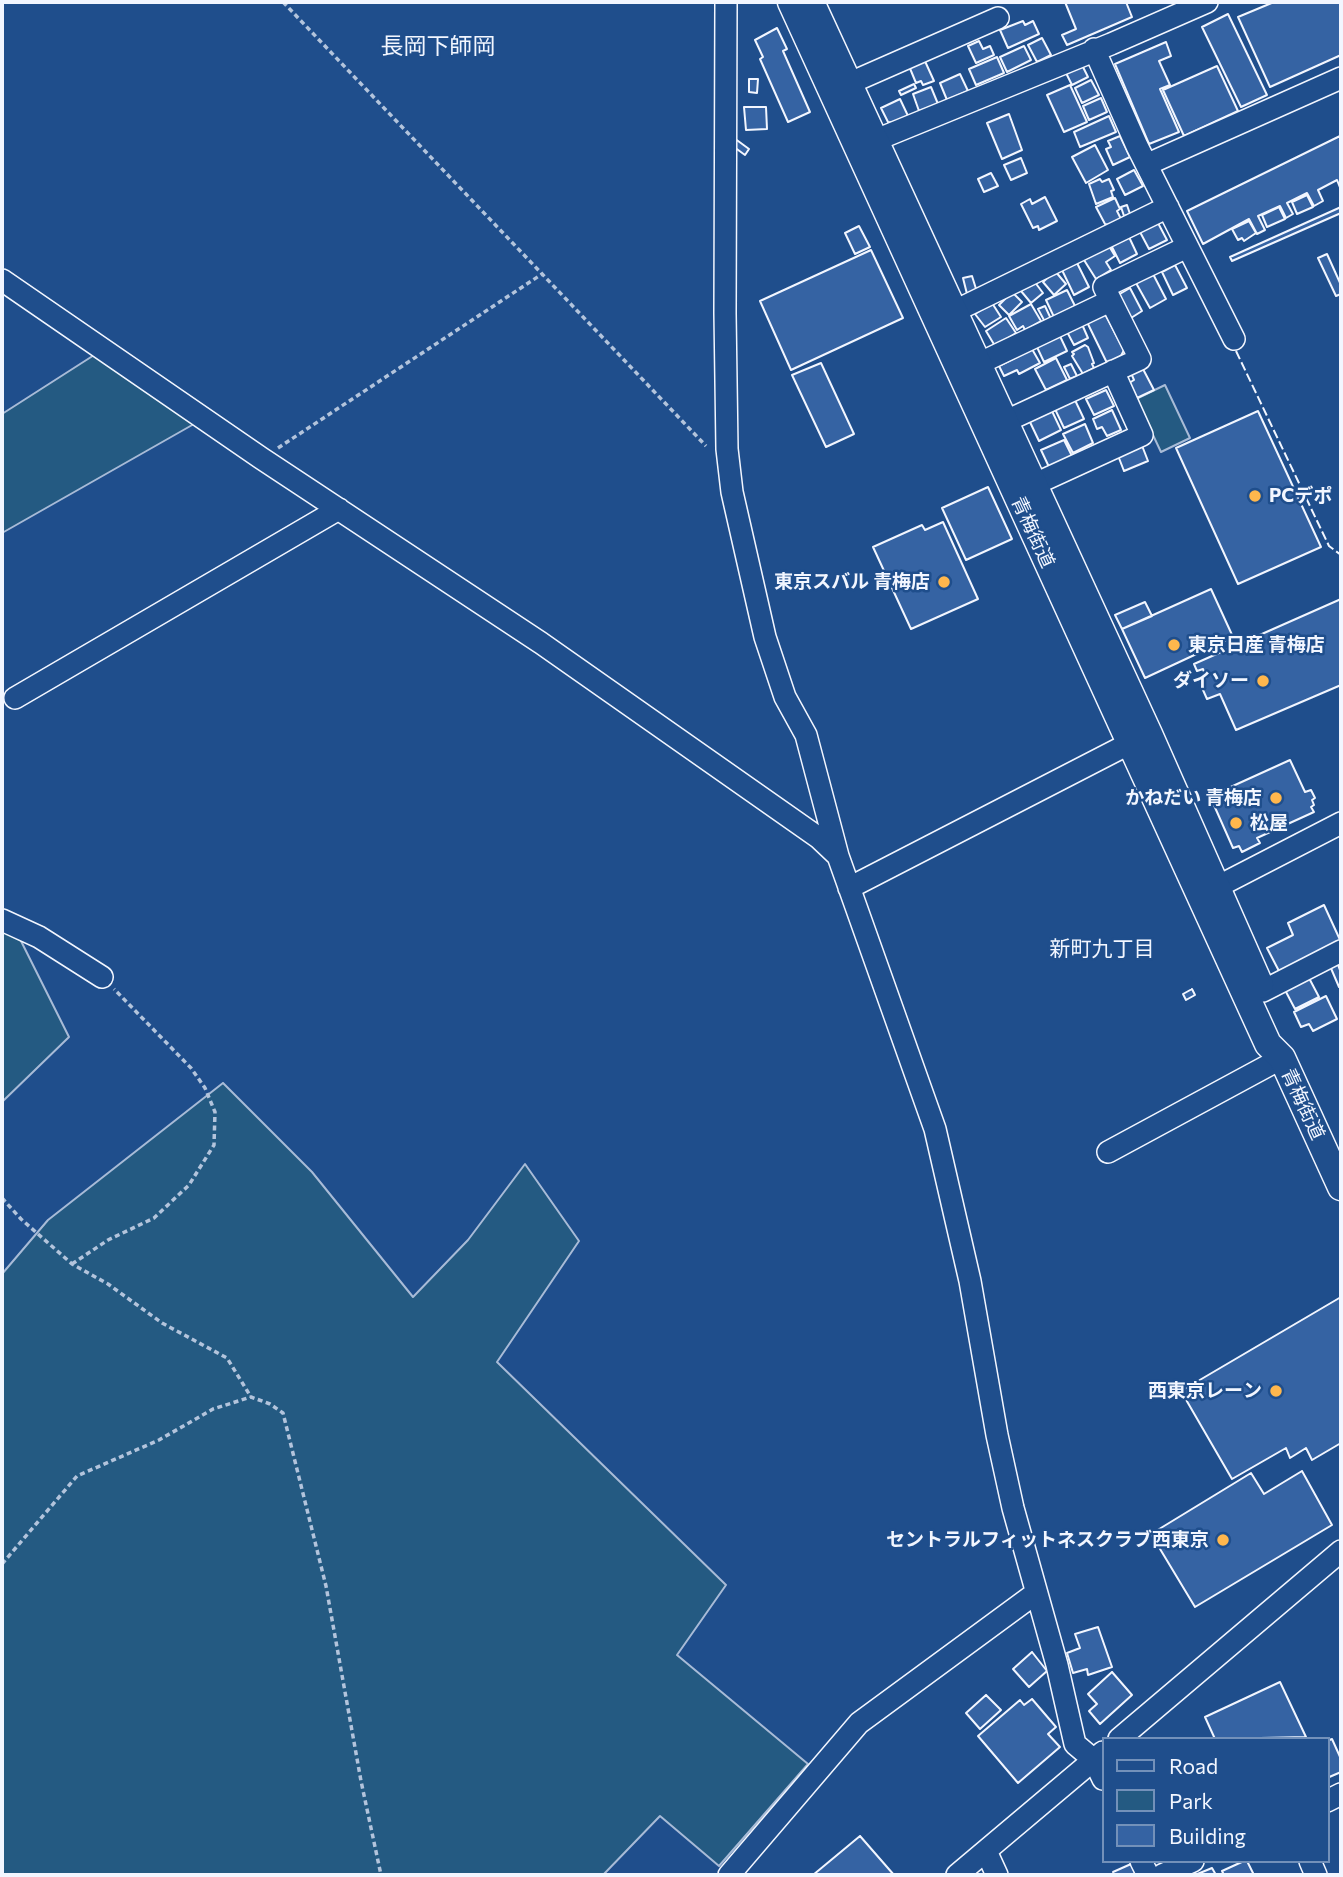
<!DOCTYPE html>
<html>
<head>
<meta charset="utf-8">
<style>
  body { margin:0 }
  #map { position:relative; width:1343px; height:1877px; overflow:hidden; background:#1f4e8c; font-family:Commissioner,sans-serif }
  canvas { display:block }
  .frame { position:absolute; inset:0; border:4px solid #f2f6ff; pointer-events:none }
  .legend { position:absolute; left:1102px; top:1737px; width:228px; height:126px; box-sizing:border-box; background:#1f4e8c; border:2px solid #7391ba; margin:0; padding:9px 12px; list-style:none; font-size:21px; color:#f2f6ff }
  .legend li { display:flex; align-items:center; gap:14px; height:35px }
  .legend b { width:35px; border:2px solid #7391ba }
</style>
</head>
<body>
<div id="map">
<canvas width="1343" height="1877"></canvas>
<div class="frame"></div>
<ul class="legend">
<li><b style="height:9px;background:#1f4e8c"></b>Road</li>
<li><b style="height:19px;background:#245a82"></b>Park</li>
<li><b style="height:19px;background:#3563a3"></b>Building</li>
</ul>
</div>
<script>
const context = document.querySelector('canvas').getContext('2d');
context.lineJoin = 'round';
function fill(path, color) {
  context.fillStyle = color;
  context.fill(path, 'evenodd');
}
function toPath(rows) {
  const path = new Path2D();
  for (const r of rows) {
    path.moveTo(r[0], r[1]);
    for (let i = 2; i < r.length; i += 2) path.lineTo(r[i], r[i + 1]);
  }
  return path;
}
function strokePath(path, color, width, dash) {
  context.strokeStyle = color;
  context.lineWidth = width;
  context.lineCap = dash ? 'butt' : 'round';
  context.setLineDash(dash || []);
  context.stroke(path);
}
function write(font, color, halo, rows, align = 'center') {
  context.font = font + ' Commissioner,"Noto Sans JP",sans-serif';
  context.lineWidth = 5;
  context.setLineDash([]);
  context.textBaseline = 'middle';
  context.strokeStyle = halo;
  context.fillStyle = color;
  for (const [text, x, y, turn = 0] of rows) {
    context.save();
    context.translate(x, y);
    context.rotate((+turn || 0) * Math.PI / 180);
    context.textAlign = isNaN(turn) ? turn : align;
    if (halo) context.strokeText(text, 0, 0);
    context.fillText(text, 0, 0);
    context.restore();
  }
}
const green = toPath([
  [102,350,201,420,2,533,2,414,102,350],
  [1165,385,1190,438,1161,452,1136,399,1165,385],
  [2,928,20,939,69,1037,2,1102,2,928],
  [223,1083,312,1172,413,1297,468,1240,525,1164,579,1241,497,1362,726,1585,677,1655,808,1764,719,1866,660,1816,603,1875,2,1875,2,1274,48,1220,223,1083]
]);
const building = toPath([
  [1065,2,1126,2,1132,17,1067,45,1062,35,1076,29,1065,2],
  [1274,2,1340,2,1341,55,1270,87,1238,17,1274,2],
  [1228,14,1267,95,1241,107,1202,27,1228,14],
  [1023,21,1025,25,1033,21,1039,34,1008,48,1000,30,1023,21],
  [777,28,787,49,783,51,810,112,788,122,760,59,763,57,755,40,777,28],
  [1042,38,1051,55,1037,62,1028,45,1042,38],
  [979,41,983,49,990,46,994,55,976,63,968,46,979,41],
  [1166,42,1171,56,1159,61,1170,85,1160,89,1179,132,1149,144,1115,64,1166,42],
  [1024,46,1031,60,1007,72,1000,57,1024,46],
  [997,57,1004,73,976,85,969,69,997,57],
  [924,59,934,81,923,85,921,81,916,83,909,66,924,59],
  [1081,63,1088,77,1072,85,1065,71,1081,63],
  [1217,66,1238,111,1184,136,1163,90,1217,66],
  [960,74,968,91,947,100,940,83,960,74],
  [749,79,758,79,757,93,749,92,749,79],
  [1091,80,1099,95,1082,103,1075,88,1091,80],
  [914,84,916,88,901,95,899,91,914,84],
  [1070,85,1087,122,1064,132,1047,95,1070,85],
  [931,87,938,104,919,111,913,94,931,87],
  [1101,98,1107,112,1089,120,1083,106,1101,98],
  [900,99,909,118,897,123,888,122,881,108,900,99],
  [744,107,766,107,767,129,746,130,744,107],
  [1009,114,1022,150,1002,159,987,123,1009,114],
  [1109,116,1116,132,1080,147,1074,132,1109,116],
  [1120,136,1130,157,1113,165,1106,149,1111,147,1108,141,1120,136],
  [1340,136,1341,190,1337,180,1318,190,1323,201,1314,206,1307,193,1287,203,1293,214,1286,218,1280,206,1258,216,1265,230,1257,234,1249,219,1203,244,1187,211,1340,136],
  [734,138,749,149,745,155,734,147,734,138],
  [1095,145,1108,170,1086,183,1072,157,1095,145],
  [1021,158,1027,173,1011,180,1004,165,1021,158],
  [1134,170,1143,186,1125,195,1117,179,1134,170],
  [991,173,998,186,984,192,978,179,991,173],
  [1100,179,1102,182,1109,179,1114,190,1111,191,1113,197,1096,204,1089,184,1100,179],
  [1307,195,1313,207,1297,214,1292,202,1307,195],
  [1045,197,1057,221,1039,230,1038,226,1033,228,1021,204,1030,199,1032,204,1045,197],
  [1115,198,1120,209,1117,211,1121,219,1108,225,1105,224,1096,207,1115,198],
  [1127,205,1130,214,1124,216,1121,207,1127,205],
  [1279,207,1285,219,1267,227,1262,215,1279,207],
  [1341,207,1341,213,1232,261,1230,257,1341,207],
  [1249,221,1256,233,1244,241,1242,238,1238,240,1232,229,1249,221],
  [1158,223,1167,240,1149,249,1140,232,1158,223],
  [859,226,870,247,855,254,845,233,859,226],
  [1129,237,1137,254,1120,263,1111,245,1129,237],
  [1109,246,1115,256,1106,262,1111,270,1096,279,1084,260,1109,246],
  [871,250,903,318,791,370,760,301,871,250],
  [1327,254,1341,285,1341,294,1336,296,1318,258,1327,254],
  [1077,263,1089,287,1074,295,1062,270,1077,263],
  [1175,265,1187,288,1173,295,1162,272,1175,265],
  [1055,271,1066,284,1054,295,1043,282,1055,271],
  [1153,274,1166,299,1150,308,1136,283,1153,274],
  [972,276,977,292,967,294,963,278,972,276],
  [1034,281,1043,293,1031,303,1021,291,1034,281],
  [1130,288,1142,311,1131,318,1118,295,1130,288],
  [1067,290,1075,306,1054,317,1046,300,1067,290],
  [1012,292,1022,302,1009,315,999,305,1012,292],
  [992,303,1001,317,985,327,975,314,992,303],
  [1031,304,1041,321,1025,330,1023,326,1017,330,1009,316,1031,304],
  [1045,306,1051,319,1045,322,1038,309,1045,306],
  [1105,314,1124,350,1121,356,1107,363,1086,320,1105,314],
  [1006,318,1016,333,995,346,986,331,1006,318],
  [1081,322,1088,338,1074,345,1066,330,1081,322],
  [1059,334,1067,351,1044,362,1036,345,1059,334],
  [1085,345,1088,347,1094,363,1092,364,1094,368,1083,374,1072,356,1074,354,1072,352,1085,345],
  [1032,349,1040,363,1019,374,1017,370,1004,376,999,366,1032,349],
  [1056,358,1067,380,1046,390,1035,369,1056,358],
  [821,363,854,434,826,447,792,375,821,363],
  [1071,364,1077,376,1070,379,1064,367,1071,364],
  [1143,369,1154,390,1137,398,1129,383,1134,380,1131,373,1143,369],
  [1106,390,1114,406,1094,415,1086,399,1106,390],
  [1074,398,1084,419,1064,428,1054,407,1074,398],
  [1051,409,1061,430,1039,441,1029,420,1051,409],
  [1112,410,1121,430,1107,436,1102,427,1097,429,1093,419,1112,410],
  [1258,411,1321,547,1238,584,1176,448,1258,411],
  [1085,424,1093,443,1073,453,1063,434,1085,424],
  [1064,440,1072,456,1049,467,1041,450,1064,440],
  [1141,443,1148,461,1124,471,1117,453,1141,443],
  [988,487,1012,539,966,560,942,508,988,487],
  [943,522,978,599,911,629,873,547,922,525,925,530,943,522],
  [1211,589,1233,637,1145,678,1122,629,1211,589],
  [1341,599,1341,685,1236,730,1220,694,1207,699,1199,681,1206,678,1203,669,1197,671,1194,664,1341,599],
  [1145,602,1152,616,1122,629,1115,615,1145,602],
  [1290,760,1305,792,1311,790,1315,798,1312,800,1314,805,1311,807,1314,812,1257,838,1260,843,1242,852,1239,846,1233,848,1213,803,1227,797,1224,790,1290,760],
  [1324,905,1341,942,1280,973,1267,948,1293,935,1288,923,1324,905],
  [1337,962,1341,973,1341,986,1339,987,1330,966,1337,962],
  [1309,978,1319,997,1295,1009,1285,990,1309,978],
  [1192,989,1195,995,1186,1000,1183,994,1192,989],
  [1326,996,1337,1019,1313,1031,1309,1024,1301,1027,1294,1012,1326,996],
  [1341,1297,1341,1443,1312,1460,1306,1448,1290,1458,1286,1448,1232,1479,1181,1391,1341,1297],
  [1302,1471,1332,1525,1195,1607,1151,1534,1251,1473,1264,1494,1302,1471],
  [1098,1627,1112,1667,1088,1675,1087,1669,1073,1673,1067,1653,1080,1648,1075,1634,1098,1627],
  [1032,1652,1047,1671,1029,1687,1013,1669,1032,1652],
  [1112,1672,1132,1695,1100,1724,1089,1711,1097,1704,1088,1694,1112,1672],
  [1280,1682,1306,1737,1215,1739,1205,1717,1280,1682],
  [986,1695,1001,1710,980,1729,966,1713,986,1695],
  [1032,1699,1056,1727,1048,1734,1060,1747,1018,1783,978,1736,1020,1700,1024,1705,1032,1699],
  [1332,1739,1341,1759,1341,1772,1327,1778,1327,1741,1332,1739],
  [860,1836,894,1875,813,1875,860,1836],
  [1244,1861,1247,1861,1254,1875,1224,1875,1222,1871,1244,1861],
  [1131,1864,1136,1875,1115,1875,1113,1872,1131,1864],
  [1212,1868,1216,1875,1195,1875,1212,1868]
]);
const path = toPath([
  [283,2,706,446],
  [278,448,542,274],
  [2,1198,21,1219,72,1264,108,1284,162,1323,227,1358,251,1397],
  [72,1264,108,1240,154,1218,189,1185,214,1145,215,1112,205,1088,191,1068,114,989],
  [2,1564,77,1476,159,1440,213,1409,251,1397,270,1404,283,1413,326,1586,361,1781,381,1875]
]);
const minor = toPath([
  [726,2,725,313,727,449,732,492,765,637,785,697,806,735,838,856,935,1129,970,1281,997,1435,1013,1508,1057,1665,1075,1744,1094,1760,1103,1779],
  [1094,49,1137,146,1234,339],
  [850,83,998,18],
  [876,140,1111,44,1207,2],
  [1148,164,1341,78],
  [2,280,261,458,541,643,819,838,838,856],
  [953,312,1168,207],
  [978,364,1110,301],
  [1004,422,1140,359,1104,287,1187,247],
  [1033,485,1142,435,1113,371],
  [15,698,339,509],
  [1217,887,1341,823],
  [849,888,1144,736],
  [2,920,39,937,102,977],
  [1263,991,1341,951],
  [1108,1152,1282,1058],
  [1119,1739,1341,1551],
  [1327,1801,1341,1794],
  [986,1851,997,1875],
  [1141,1861,1148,1875],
  [1310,1861,1316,1875],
  [729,1875,859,1723,1036,1593],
  [957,1875,1103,1752],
  [1162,1875,1193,1861]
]);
const major = toPath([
  [791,2,1268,1044,1282,1058,1341,1187],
  [811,2,1149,734,1260,985]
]);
const fence = toPath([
  [1236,351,1329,546,1341,555]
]);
const markers = [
  [1255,496,7,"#ffb74d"],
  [944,582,7,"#ffb74d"],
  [1174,645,7,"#ffb74d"],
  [1263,681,7,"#ffb74d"],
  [1276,798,7,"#ffb74d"],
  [1236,823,7,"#ffb74d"],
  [1276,1391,7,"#ffb74d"],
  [1223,1540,7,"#ffb74d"]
];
const poiNames = [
  ["PCデポ",1269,496,"left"],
  ["東京スバル 青梅店",930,582],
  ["東京日産 青梅店",1188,645,"left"],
  ["ダイソー",1249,681],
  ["かねだい 青梅店",1262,798],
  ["松屋",1250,823,"left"],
  ["西東京レーン",1262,1391],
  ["セントラルフィットネスクラブ西東京",1209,1540]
];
const streetNames = [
  ["青梅街道",1033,532,65],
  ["青梅街道",1303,1104,65]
];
const neighbourhoodNames = [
  ["新町九丁目",1102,949]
];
const quarterNames = [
  ["長岡下師岡",438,46]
];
fill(green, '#245a82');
strokePath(green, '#a8bbd7', 2);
fill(building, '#3563a3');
strokePath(building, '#f2f6ff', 2);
strokePath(minor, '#f2f6ff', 24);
strokePath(major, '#f2f6ff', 29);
strokePath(path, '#b3c4dc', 3.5, [5, 3.5]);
strokePath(minor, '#1f4e8c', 21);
strokePath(major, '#1f4e8c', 26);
strokePath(fence, '#f2f6ff', 2, [9, 3.5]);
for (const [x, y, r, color] of markers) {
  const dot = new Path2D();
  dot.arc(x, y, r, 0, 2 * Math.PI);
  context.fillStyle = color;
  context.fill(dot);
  strokePath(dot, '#1f4e8c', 2.5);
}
write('bold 19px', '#f2f6ff', '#1f4e8c', poiNames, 'right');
write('19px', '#f2f6ff', '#1f4e8c', streetNames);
write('21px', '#f2f6ff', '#1f4e8c', neighbourhoodNames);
write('23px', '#f2f6ff', '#1f4e8c', quarterNames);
</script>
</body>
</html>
